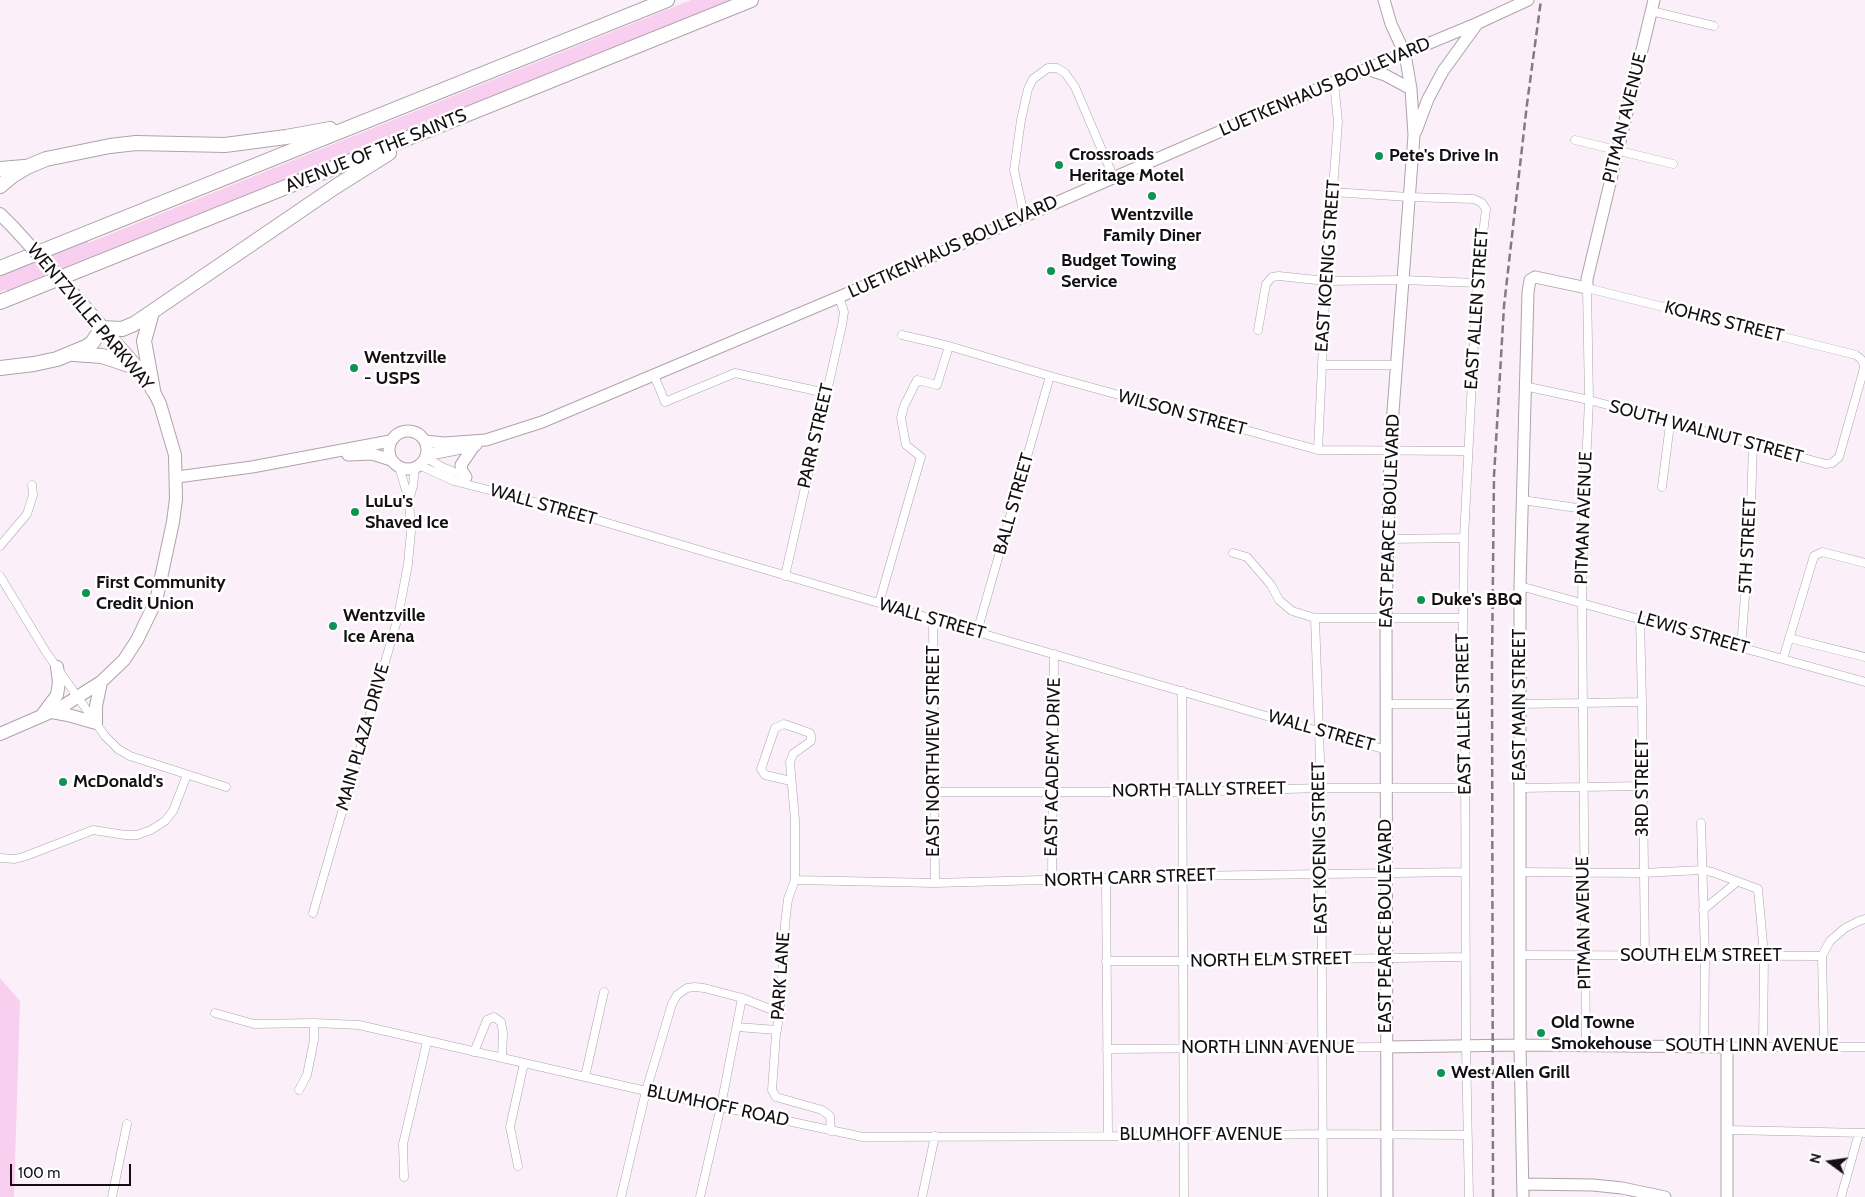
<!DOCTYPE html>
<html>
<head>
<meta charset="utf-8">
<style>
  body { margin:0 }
  #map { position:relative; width:1865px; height:1197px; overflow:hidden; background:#fbf0f9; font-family:Cabin,sans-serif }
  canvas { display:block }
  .north { position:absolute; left:1805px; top:1137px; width:50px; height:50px; -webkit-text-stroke:4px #fff; paint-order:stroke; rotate:284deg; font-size:14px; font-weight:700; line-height:20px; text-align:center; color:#130f12 }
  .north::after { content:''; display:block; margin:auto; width:18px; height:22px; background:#130f12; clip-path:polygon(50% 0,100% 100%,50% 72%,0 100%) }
  .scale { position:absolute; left:10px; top:1164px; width:121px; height:22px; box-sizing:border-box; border:2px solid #130f12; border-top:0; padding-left:6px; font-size:15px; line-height:18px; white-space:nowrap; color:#130f12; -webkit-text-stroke:4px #fff; paint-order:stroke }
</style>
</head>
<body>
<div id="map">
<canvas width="1865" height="1197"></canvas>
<div class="north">N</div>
<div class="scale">100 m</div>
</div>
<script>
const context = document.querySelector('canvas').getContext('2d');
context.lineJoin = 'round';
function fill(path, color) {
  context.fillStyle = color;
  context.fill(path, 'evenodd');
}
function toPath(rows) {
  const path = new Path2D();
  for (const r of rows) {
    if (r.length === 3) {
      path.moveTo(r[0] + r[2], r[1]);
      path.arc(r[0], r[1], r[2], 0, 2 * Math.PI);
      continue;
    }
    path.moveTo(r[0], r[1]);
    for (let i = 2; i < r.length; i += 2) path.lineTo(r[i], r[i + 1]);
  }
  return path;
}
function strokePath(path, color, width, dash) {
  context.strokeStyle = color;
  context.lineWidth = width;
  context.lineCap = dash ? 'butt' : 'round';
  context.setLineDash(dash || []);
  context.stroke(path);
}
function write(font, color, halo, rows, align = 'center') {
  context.font = font + ' Cabin,sans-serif';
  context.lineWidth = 5;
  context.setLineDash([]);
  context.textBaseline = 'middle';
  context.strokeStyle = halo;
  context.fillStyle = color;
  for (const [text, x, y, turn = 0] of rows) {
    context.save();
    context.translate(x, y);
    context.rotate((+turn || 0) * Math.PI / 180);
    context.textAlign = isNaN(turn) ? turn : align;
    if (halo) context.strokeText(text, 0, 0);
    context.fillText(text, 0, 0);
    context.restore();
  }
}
const green = toPath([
  [691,0,737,0,8,294,6,289,0,292,0,273,88,239,88,243],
  [0,978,20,1001,14,1197,0,1197]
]);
const street = toPath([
  [1651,11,1714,26],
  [1575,140,1673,164],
  [1332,192,1409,197,1474,199,1482,203,1486,209,1477,283,1464,538,1462,704,1465,736,1466,1047,1469,1197],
  [1024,215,1014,170,1021,120,1028,89,1033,79,1048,68,1057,68,1065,73,1075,87,1113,176],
  [1258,330,1266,284,1272,277,1279,276,1326,281,1403,280,1477,283],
  [902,335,949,346,1050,376,1318,450,1467,451],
  [1322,365,1396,365],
  [654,375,665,402,735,373,826,393],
  [1524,386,1589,400,1826,464,1832,463,1839,457,1863,372,1864,365,1861,359,1856,355,1587,288,1589,400,1584,509,1582,603,1586,1045],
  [1318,450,1326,281,1338,122,1334,82],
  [425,457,442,467,466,477],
  [419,465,454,481,543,504,977,632,1318,731,1387,750],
  [1662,487,1670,424],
  [409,500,413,486,415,467],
  [1522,500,1584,509],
  [1388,539,1464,538],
  [0,546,27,514,33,495,32,485],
  [1233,553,1247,557,1271,585,1279,600,1292,611,1315,618,1463,618],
  [0,576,46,652,105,736,118,749,130,756,226,787],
  [785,576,842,325,844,312,839,297],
  [1520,586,1865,682],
  [879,603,921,457,906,445,901,418,904,406,917,380,937,385,949,346],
  [1315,618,1321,788,1323,1197],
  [1640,618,1642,702,1645,957],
  [933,619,935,883],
  [977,632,1050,376],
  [1789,638,1865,657],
  [1741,647,1750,532,1753,446],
  [1783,659,1814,556,1822,552,1865,563],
  [1182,691,1184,1197],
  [1387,704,1462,704],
  [1521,704,1642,702],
  [791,781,765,775,761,769,775,728,784,724,810,733,811,736,811,741,793,754,790,762,795,820,795,880,788,899,785,924,780,1013,776,1034,772,1090,776,1097,822,1110,830,1116,831,1131],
  [1521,788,1643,786],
  [934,792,1182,792,1321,788,1465,788],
  [1701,823,1705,956,1704,1047],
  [0,858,15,859,26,856,93,830,125,835,137,835,151,830,165,821,173,811,187,775],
  [1519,872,1643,873,1702,870,1712,872,1758,889,1764,955,1763,1046],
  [1106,878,1108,1136],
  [795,880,935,883,1183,876,1465,872],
  [1052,880,1054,654],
  [1703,910,1737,882],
  [313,913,398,617,408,564,411,531,409,500,399,467],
  [1519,955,1822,956],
  [1106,961,1184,961,1466,957],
  [215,1013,254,1024,314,1023,359,1025,646,1091,863,1137,1184,1136,1323,1134,1467,1135],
  [737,1027,777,1030],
  [1824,1046,1822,956,1830,941,1845,928,1859,921,1865,919],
  [1727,1047,1865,1047],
  [1107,1049,1386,1047],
  [474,1052,487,1020,494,1017,501,1022,503,1033,502,1058],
  [585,1077,604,992],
  [299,1090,307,1075,314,1040,314,1023],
  [1728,1130,1865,1133],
  [518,1166,510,1127,524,1063],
  [404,1177,403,1144,427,1042],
  [112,1197,127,1124],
  [621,1197,646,1091,672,1004,677,995,687,988,695,987,704,988,742,998,780,1013],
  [700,1197,721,1106,742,998],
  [922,1197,935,1136],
  [1841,1197,1859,1133]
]);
const secondary = toPath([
  [1384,0,1391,24,1405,54,1411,89,1414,135,1390,451,1386,617,1387,1197],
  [1367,69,1385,75,1411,89],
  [1416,131,1428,99,1443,71,1477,24],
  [408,450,19],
  [425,441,444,443,486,440,542,422,839,297,1334,82,1367,69,1478,23,1528,0],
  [348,455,372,454,391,460],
  [426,455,476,445],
  [177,477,252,467,390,441],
  [466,477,462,471,461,465,474,446],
  [1386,1047,1520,1045,1727,1047,1727,1197],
  [1523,1184,1593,1185,1622,1188,1665,1197],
  [1523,1197,1520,1045,1520,586,1528,292,1530,280,1535,277,1587,288,1587,279,1654,0]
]);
const primary = toPath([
  [0,214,13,227],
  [52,712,68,715,96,723,96,706,101,682],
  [42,715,57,695,59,682,57,667],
  [0,734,60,708,101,682,124,660,137,640,156,601,173,522,176,499,175,455,160,404,153,390,138,368,80,301]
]);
const highway = toPath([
  [0,169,24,167],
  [0,186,12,176,27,167,46,159,110,146,136,143,225,145,286,137,330,129],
  [0,268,667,0],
  [0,302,751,0],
  [152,312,144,341,153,390],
  [74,354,102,356,138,368],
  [0,368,34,364,57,359,86,347,92,343,102,328,122,329,134,324,335,187,389,153]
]);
const rail = toPath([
  [1493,1197,1492,664,1494,476,1504,306,1527,104,1541,0]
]);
const primaryBridge = toPath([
  [13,227,80,301]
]);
const markers = [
  [1379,156,5,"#0e9352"],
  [1059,165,5,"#0e9352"],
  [1152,196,5,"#0e9352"],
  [1051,271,5,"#0e9352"],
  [354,368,5,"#0e9352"],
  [355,512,5,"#0e9352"],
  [86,593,5,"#0e9352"],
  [1421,600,5,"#0e9352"],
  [333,626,5,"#0e9352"],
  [63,782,5,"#0e9352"],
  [1541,1033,5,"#0e9352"],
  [1441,1073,5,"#0e9352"]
];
const streetNames = [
  ["LUETKENHAUS BOULEVARD",1325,87,-23],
  ["PITMAN AVENUE",1625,118,-76],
  ["AVENUE OF THE SAINTS",376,151,-22],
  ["LUETKENHAUS BOULEVARD",953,247,-24],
  ["EAST KOENIG STREET",1328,266,-86],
  ["EAST ALLEN STREET",1477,309,-86],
  ["WENTZVILLE PARKWAY",90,317,50],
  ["KOHRS STREET",1724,322,14],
  ["WILSON STREET",1182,413,15],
  ["SOUTH WALNUT STREET",1706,432,15],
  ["PARR STREET",816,436,-77],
  ["BALL STREET",1014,504,-74],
  ["WALL STREET",543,505,16],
  ["PITMAN AVENUE",1584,518,-88],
  ["EAST PEARCE BOULEVARD",1390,521,-88],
  ["5TH STREET",1748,546,-87],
  ["WALL STREET",932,619,16],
  ["LEWIS STREET",1693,633,16],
  ["EAST MAIN STREET",1520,705,-90],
  ["EAST ALLEN STREET",1464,714,-91],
  ["WALL STREET",1321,731,16],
  ["MAIN PLAZA DRIVE",363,737,-74],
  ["EAST NORTHVIEW STREET",934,751,-90],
  ["EAST ACADEMY DRIVE",1053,767,-89],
  ["3RD STREET",1643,788,-90],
  ["NORTH TALLY STREET",1199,790,-1],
  ["EAST KOENIG STREET",1320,848,-91],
  ["NORTH CARR STREET",1130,878,-2],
  ["PITMAN AVENUE",1584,923,-91],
  ["EAST PEARCE BOULEVARD",1386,926,-90],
  ["SOUTH ELM STREET",1701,956],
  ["NORTH ELM STREET",1271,960,-1],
  ["PARK LANE",781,976,-86],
  ["SOUTH LINN AVENUE",1752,1046],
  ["NORTH LINN AVENUE",1268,1048],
  ["BLUMHOFF ROAD",718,1106,12],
  ["BLUMHOFF AVENUE",1201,1135]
];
const poiNames = [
  ["Crossroads",1069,155],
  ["Heritage Motel",1069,176],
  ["Pete's Drive In",1389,156],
  ["Wentzville",1152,215,"center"],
  ["Family Diner",1152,236,"center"],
  ["Budget Towing",1061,261],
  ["Service",1061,282],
  ["Wentzville",364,358],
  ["- USPS",364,379],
  ["LuLu's",365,502],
  ["Shaved Ice",365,523],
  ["First Community",96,583],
  ["Credit Union",96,604],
  ["Duke's BBQ",1431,600],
  ["Wentzville",343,616],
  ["Ice Arena",343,637],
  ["McDonald's",73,782],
  ["Old Towne",1551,1023],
  ["Smokehouse",1551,1044],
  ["West Allen Grill",1451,1073]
];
fill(green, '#f8cfee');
strokePath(street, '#aea3ab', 9);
strokePath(secondary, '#aea3ab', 13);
strokePath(primary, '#aea3ab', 14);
strokePath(highway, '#aea3ab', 16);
strokePath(street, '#fff', 8);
strokePath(secondary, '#fff', 11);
strokePath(primary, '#fff', 12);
strokePath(highway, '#fff', 14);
strokePath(rail, '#827b81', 2.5, [8, 4]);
strokePath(primaryBridge, '#aea3ab', 14, []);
strokePath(primaryBridge, '#fff', 12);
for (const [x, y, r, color] of markers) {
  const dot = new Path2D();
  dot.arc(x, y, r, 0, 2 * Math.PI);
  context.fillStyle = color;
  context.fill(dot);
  strokePath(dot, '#fff', 2);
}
write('18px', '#130f12', '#fff', streetNames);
write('bold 18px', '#130f12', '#fff', poiNames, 'left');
</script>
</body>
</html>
